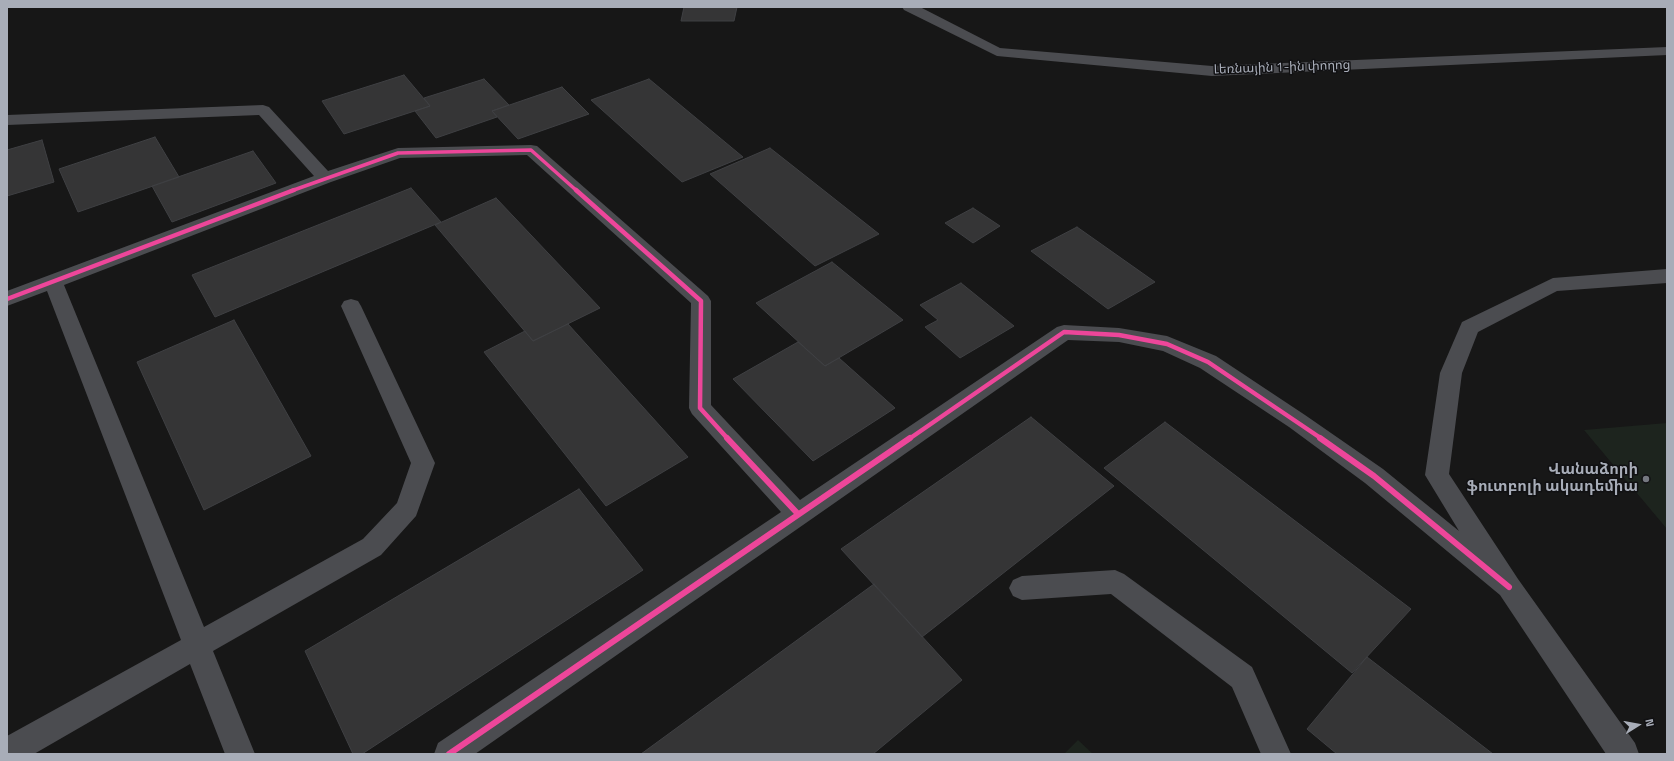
<!DOCTYPE html>
<html>
<head>
<meta charset="utf-8">
<style>
  body { margin:0 }
  #map { position:relative; width:1674px; height:761px; overflow:hidden; background:#171717; font-family:"Titillium Web",sans-serif }
  canvas { display:block }
  .frame { position:absolute; inset:0; border:8px solid #a8adb8; pointer-events:none }
  .north { position:absolute; left:1618px; top:705px; width:40px; height:40px; -webkit-text-stroke:3px #111113; paint-order:stroke; rotate:79deg; font-size:11px; font-weight:700; line-height:16px; text-align:center; color:#a8adb8 }
  .north::after { content:''; display:block; margin:auto; width:14px; height:18px; background:#a8adb8; clip-path:polygon(50% 0,100% 100%,50% 72%,0 100%) }
</style>
</head>
<body>
<div id="map">
<canvas width="1674" height="761"></canvas>
<div class="frame"></div>
<div class="north">N</div>
</div>
<script>
const context = document.querySelector('canvas').getContext('2d');
context.lineJoin = 'round';
function fill(path, color) {
  context.fillStyle = color;
  context.fill(path, 'evenodd');
}
function toPath(rows) {
  const path = new Path2D();
  for (const r of rows) {
    path.moveTo(r[0], r[1]);
    for (let i = 2; i < r.length; i += 2) path.lineTo(r[i], r[i + 1]);
  }
  return path;
}
function strokePath(path, color, width, dash) {
  context.strokeStyle = color;
  context.lineWidth = width;
  context.lineCap = dash ? 'butt' : 'round';
  context.setLineDash(dash || []);
  context.stroke(path);
}
function write(font, color, halo, rows, align = 'center') {
  context.font = font + ' "Titillium Web","Noto Sans Armenian",sans-serif';
  context.lineWidth = 3;
  context.setLineDash([]);
  context.textBaseline = 'middle';
  context.strokeStyle = halo;
  context.fillStyle = color;
  for (const [text, x, y, turn = 0] of rows) {
    context.save();
    context.translate(x, y);
    context.rotate((+turn || 0) * Math.PI / 180);
    context.textAlign = isNaN(turn) ? turn : align;
    if (halo) context.strokeText(text, 0, 0);
    context.fillText(text, 0, 0);
    context.restore();
  }
}
const green = toPath([
  [1667,423,1667,529,1584,430],
  [1078,740,1093,754,1064,754]
]);
const building = toPath([
  [684,7,737,7,734,21,681,21,684,7],
  [404,75,430,106,344,134,322,101,404,75],
  [484,79,509,105,492,111,497,117,436,138,415,111,430,106,424,98,484,79],
  [649,79,743,157,682,182,591,100,649,79],
  [562,87,589,114,518,139,492,111,562,87],
  [155,137,179,177,78,212,59,169,155,137],
  [42,140,54,182,7,196,7,150,42,140],
  [770,148,879,234,815,266,710,174,770,148],
  [253,151,276,183,172,222,152,186,253,151],
  [411,188,441,222,215,317,192,275,411,188],
  [496,198,600,308,533,341,435,225,496,198],
  [973,208,1000,226,973,243,945,223,973,208],
  [1077,227,1155,282,1108,309,1031,251,1077,227],
  [832,262,903,320,825,366,756,303,832,262],
  [961,283,1014,326,960,358,925,327,938,320,920,305,961,283],
  [234,320,311,456,204,510,137,362,234,320],
  [568,324,688,457,606,506,484,352,525,331,533,341,568,324],
  [798,342,825,366,839,358,895,408,813,461,733,379,798,342],
  [1031,417,1114,486,922,637,841,549,1031,417],
  [1165,422,1411,609,1352,673,1104,468,1165,422],
  [579,489,643,570,362,754,353,754,305,651,579,489],
  [874,584,962,680,873,754,641,754,874,584],
  [1367,657,1493,754,1337,754,1307,729,1367,657]
]);
const minor = toPath([
  [902,7,920,7,1000,48,1212,66,1667,47,1667,55,1212,76,997,56,904,10,902,7],
  [263,105,269,107,328,171,398,148,531,145,537,146,708,296,711,301,711,405,800,500,1057,327,1064,325,1119,328,1167,336,1216,356,1305,415,1383,469,1459,531,1425,475,1440,373,1462,322,1553,278,1667,269,1667,283,1557,291,1478,332,1462,373,1449,474,1518,579,1635,743,1639,754,1606,754,1500,595,1365,483,1289,427,1200,368,1163,351,1119,342,1068,340,475,754,434,754,438,743,781,512,692,414,689,408,691,303,527,155,400,158,331,182,64,285,204,627,363,539,397,503,411,463,341,306,344,301,351,299,358,301,361,306,435,463,416,516,381,555,213,651,255,754,225,754,190,664,34,754,7,754,7,736,181,640,47,291,7,306,7,291,314,176,259,115,7,125,7,115,263,105],
  [1115,570,1124,574,1252,667,1291,754,1261,754,1232,687,1111,594,1022,600,1013,596,1009,588,1013,580,1022,576,1115,570]
]);
const cyclewayFar2 = toPath([
  [291,191,398,153,531,150,577,191]
]);
const cyclewayFar1 = toPath([
  [576,190,701,301,700,408,728,439],
  [7,299,294,190],
  [909,439,1064,332,1119,335,1167,344,1208,362,1322,439]
]);
const cycleway = toPath([
  [727,438,798,514],
  [1320,438,1374,476,1509,587],
  [449,754,910,438]
]);
const markers = [
  [1646,479,4,"#757880"]
];
const farStreetnames = [
  ["Լեռնային 1-ին փողոց",1282,68,-2]
];
const poiNames = [
  ["Վանաձորի",1638,470],
  ["ֆուտբոլի ակադեմիա",1638,487]
];
fill(green, '#1d241e');
fill(building, '#353536');
strokePath(building, '#3f4043', 1);
fill(minor, '#4b4c50');
strokePath(cyclewayFar2, '#ed469a', 3.5);
strokePath(cyclewayFar1, '#ed469a', 4.5);
strokePath(cycleway, '#ed469a', 6);
for (const [x, y, r, color] of markers) {
  const dot = new Path2D();
  dot.arc(x, y, r, 0, 2 * Math.PI);
  context.fillStyle = color;
  context.fill(dot);
  strokePath(dot, '#111113', 1.5);
}
write('13px', '#a8adb8', '#111113', farStreetnames);
write('bold 15px', '#a8adb8', '#111113', poiNames, 'right');
</script>
</body>
</html>
